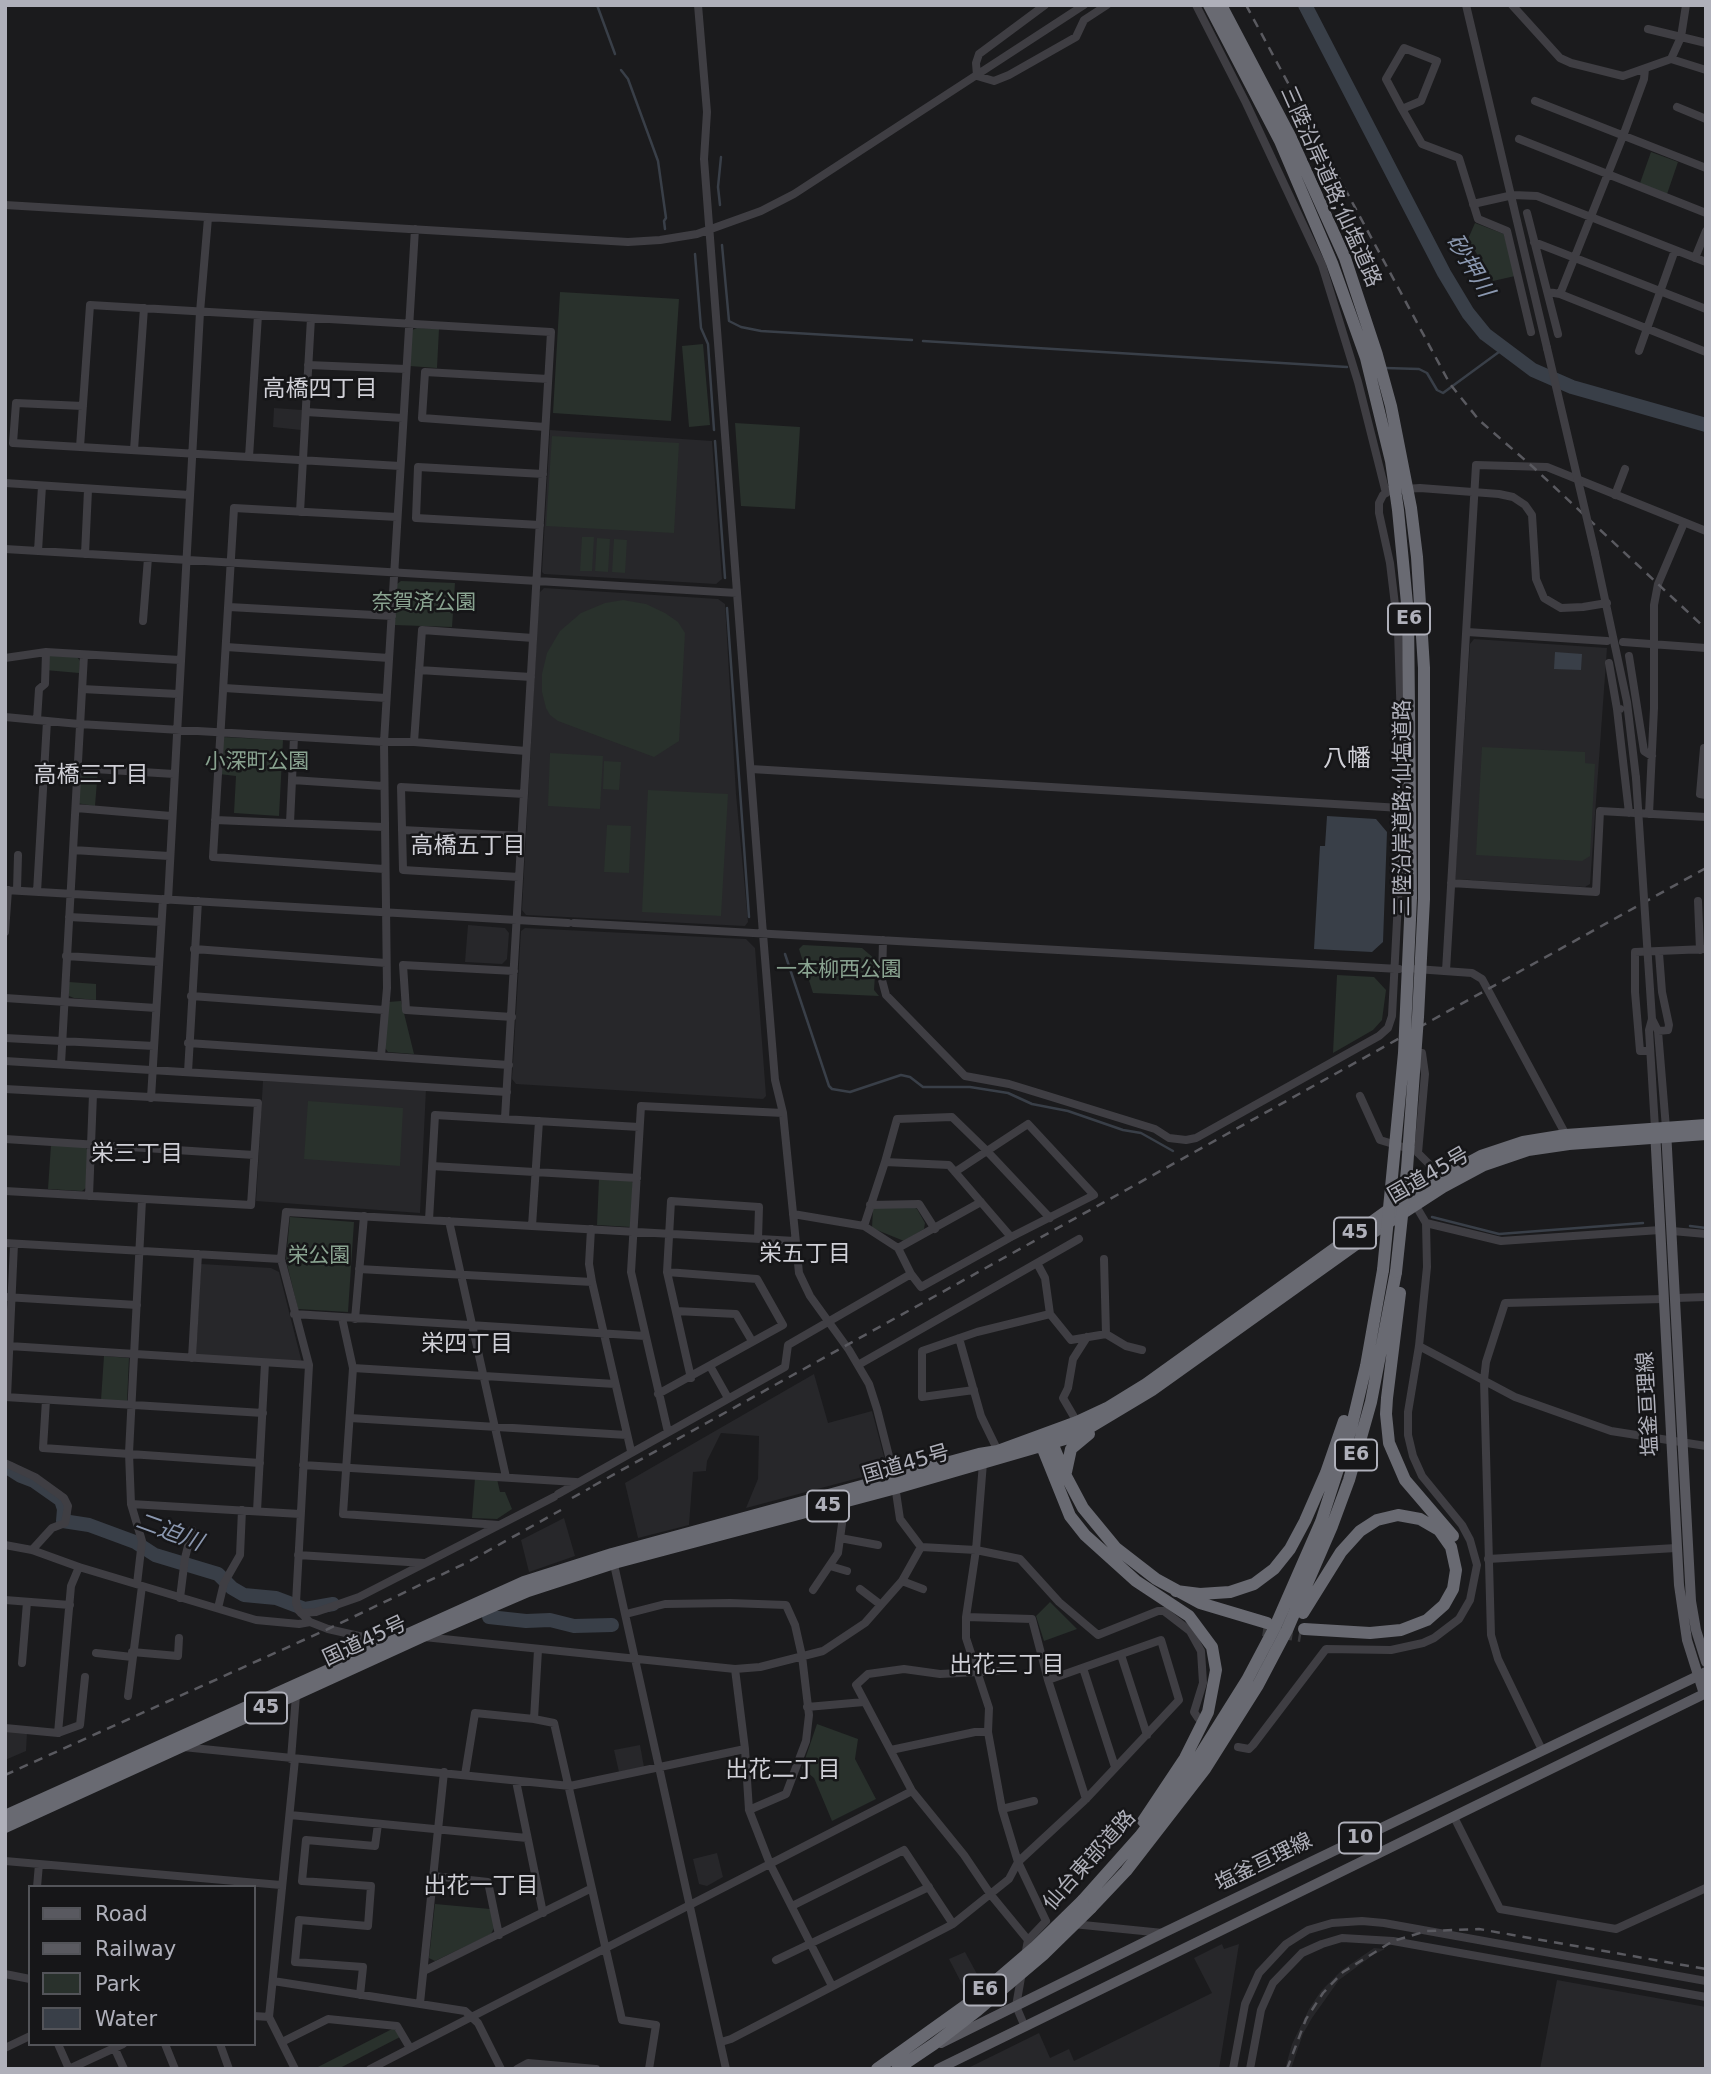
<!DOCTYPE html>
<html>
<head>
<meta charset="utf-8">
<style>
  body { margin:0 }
  #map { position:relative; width:1711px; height:2074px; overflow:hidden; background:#1b1b1d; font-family:"DejaVu Sans",sans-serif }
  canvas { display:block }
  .frame { position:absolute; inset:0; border:7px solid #afb0ba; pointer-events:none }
  .legend { position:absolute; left:28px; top:1885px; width:228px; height:161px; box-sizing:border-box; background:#161618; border:2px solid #535459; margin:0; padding:9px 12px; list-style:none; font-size:21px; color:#afb0ba }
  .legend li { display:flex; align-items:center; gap:14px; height:35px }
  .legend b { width:35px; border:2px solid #535459 }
</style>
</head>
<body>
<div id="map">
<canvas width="1711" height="2074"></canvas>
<div class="frame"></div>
<ul class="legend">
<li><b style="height:9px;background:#595960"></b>Road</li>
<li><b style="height:9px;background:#5a5a60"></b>Railway</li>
<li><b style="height:19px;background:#29312c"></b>Park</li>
<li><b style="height:19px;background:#393f48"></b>Water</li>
</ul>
</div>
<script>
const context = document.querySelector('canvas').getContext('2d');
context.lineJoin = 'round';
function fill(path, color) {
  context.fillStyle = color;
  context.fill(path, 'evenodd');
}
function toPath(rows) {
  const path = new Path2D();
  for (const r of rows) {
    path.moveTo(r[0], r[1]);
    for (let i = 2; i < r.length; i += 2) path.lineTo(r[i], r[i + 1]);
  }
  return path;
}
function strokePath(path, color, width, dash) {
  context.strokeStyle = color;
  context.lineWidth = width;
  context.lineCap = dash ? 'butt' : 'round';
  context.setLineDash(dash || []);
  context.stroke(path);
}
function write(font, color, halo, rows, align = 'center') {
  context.font = font + ' "DejaVu Sans","Noto Sans JP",sans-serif';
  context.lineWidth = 5;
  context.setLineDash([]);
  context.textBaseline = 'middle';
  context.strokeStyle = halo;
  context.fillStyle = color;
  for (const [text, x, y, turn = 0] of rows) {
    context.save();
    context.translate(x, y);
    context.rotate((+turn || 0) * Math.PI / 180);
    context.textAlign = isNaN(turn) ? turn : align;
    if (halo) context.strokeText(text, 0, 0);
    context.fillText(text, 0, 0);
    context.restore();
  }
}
const built = toPath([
  [274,408,302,410,301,430,273,427],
  [550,430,712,441,722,579,716,584,544,574,542,572],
  [544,588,718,599,725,604,736,794,748,922,745,926,526,915,522,910,539,593],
  [1474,639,1607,648,1590,884,1585,887,1455,879,1470,644],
  [468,925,505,928,509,933,507,959,502,964,465,962],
  [525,928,746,939,755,948,766,1096,763,1099,516,1084,512,1079,521,931],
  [263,1081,426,1089,420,1213,256,1201],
  [201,1264,271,1268,279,1272,302,1363,196,1356],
  [814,1374,828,1423,872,1411,887,1468,885,1471,746,1508,758,1479,759,1436,721,1433,707,1461,706,1471,693,1472,689,1525,638,1538,625,1483],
  [564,1518,575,1556,529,1572,521,1540],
  [5,1731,27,1733,26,1751,5,1760],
  [640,1745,644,1767,619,1772,614,1750],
  [717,1853,723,1877,707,1886,699,1884,693,1859],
  [1222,1944,1224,1949,1239,1944,1219,2069,966,2069,1039,2033,1050,2058,1069,2049,1074,2061,1212,1993,1194,1958],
  [1374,1948,1385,1949,1373,1955,1339,1980,1312,2018,1303,2034,1291,2069,1285,2069,1292,2044,1309,2009,1321,1991,1342,1970],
  [965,1952,977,1974,963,1986,949,1959],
  [1557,1980,1706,2007,1706,2069,1540,2069]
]);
const green = toPath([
  [1651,152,1678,162,1666,197,1639,186],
  [1475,223,1504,234,1515,276,1493,281,1468,239],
  [560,292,679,299,671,421,553,413],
  [417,328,439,329,437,368,410,366,412,330],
  [703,344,710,425,689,427,682,346],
  [735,423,800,427,795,509,741,506],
  [552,436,679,443,674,533,546,526],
  [582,537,594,537,592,571,580,571],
  [597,538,610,539,608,572,595,571],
  [614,539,627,540,625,573,612,572],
  [401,581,455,583,452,627,394,625,397,584],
  [623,600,646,604,665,613,678,622,685,633,679,741,654,757,558,721,550,715,546,708,542,692,542,674,547,653,560,631,581,613,605,603],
  [46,652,75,654,80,661,79,673,45,670],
  [222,737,283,740,279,816,234,813,236,776,219,774],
  [1482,747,1585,752,1585,763,1595,764,1590,856,1582,861,1476,855],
  [550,753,603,756,600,809,548,806],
  [604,761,621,762,619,790,603,789],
  [80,768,98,769,95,806,76,803],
  [648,790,728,794,721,916,642,912],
  [607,825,631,826,629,873,604,872],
  [803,945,862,948,876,960,874,990,879,996,813,993,799,949],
  [1337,975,1374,977,1386,990,1382,1020,1373,1030,1333,1053],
  [69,982,96,984,96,1000,74,998,69,996],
  [401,1001,414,1054,388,1052,385,1048,388,1002],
  [308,1101,403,1108,400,1166,304,1159],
  [51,1145,85,1147,89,1152,87,1187,82,1191,48,1189],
  [599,1179,631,1181,633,1183,631,1227,597,1225],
  [913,1207,917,1209,925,1223,924,1229,904,1241,872,1228,873,1208],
  [290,1217,354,1222,348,1312,298,1309,286,1260],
  [104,1356,129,1358,127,1402,101,1400],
  [475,1478,497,1479,500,1492,505,1492,512,1509,497,1519,472,1518],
  [1050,1602,1077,1629,1044,1641,1036,1616],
  [817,1724,858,1739,855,1759,876,1799,832,1821,814,1778,802,1768],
  [435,1904,490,1909,495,1926,491,1934,435,1961,429,1958],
  [394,2028,400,2037,338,2069,314,2069]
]);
const water = toPath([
  [1555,652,1582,654,1581,670,1554,669],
  [1327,816,1376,819,1387,832,1383,942,1372,952,1314,949,1320,846,1325,846]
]);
const stream = toPath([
  [597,5,615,54],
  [621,70,628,79,658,161,666,218,664,221,665,229],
  [720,205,718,187,721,157],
  [722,245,729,321,741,327,761,331,912,340],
  [695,254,701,328,708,344,714,430],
  [923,341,1347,367],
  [1385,368,1419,369,1427,373,1437,390,1443,393,1503,349],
  [715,441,725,578],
  [727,608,749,917],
  [785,954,829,1086,832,1089,850,1092,901,1075,910,1077,923,1087,970,1087,1008,1093,1032,1104,1068,1111,1123,1130,1141,1133,1173,1151],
  [1432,1217,1499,1234,1643,1223],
  [1690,1226,1706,1228]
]);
const river = toPath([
  [1305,5,1444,273,1468,313,1485,334,1533,370,1572,387,1706,425],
  [10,1469,21,1476,34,1481,61,1500,64,1509,63,1521,89,1525,135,1542,155,1555,218,1574,232,1588,244,1595,276,1598,305,1609,333,1604],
  [489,1617,526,1621,550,1620,574,1626,612,1625]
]);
const highwayTunnel = toPath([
  [1263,1630,1301,1636]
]);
const minor = toPath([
  [698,5,707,112,704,159,763,934,775,1080,783,1113,799,1273,810,1296,849,1350,869,1384,877,1409,893,1472,900,1519,921,1547],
  [1045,5,979,54,976,63,977,76,994,81,1009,75,1076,37,1084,20,1107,5],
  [1196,5,1246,103,1322,265,1358,382,1386,493],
  [1466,5,1547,348],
  [1512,5,1560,58,1571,63,1623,76,1671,59,1681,37,1686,5],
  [1648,29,1706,43],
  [1671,59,1706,70],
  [1535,101,1706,168],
  [1677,107,1706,119],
  [1402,109,1421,101,1437,61,1404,48,1386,79,1402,109,1422,144,1459,158,1478,219,1507,231,1531,332],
  [1519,139,1706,213],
  [1473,204,1513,195,1537,196,1706,262],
  [5,205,628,242,660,240,697,234,761,211,794,194,1084,5],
  [1527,213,1558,334],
  [1534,242,1706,309],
  [1695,258,1706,231],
  [1548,292,1560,294,1706,352],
  [1560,294,1623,136,1644,79,1645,69],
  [1639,351,1675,250],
  [308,365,406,369],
  [83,406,16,403,13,443,400,466],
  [306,412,403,418],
  [545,427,422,418,425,372,548,379],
  [80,447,90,305,551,332,505,1118],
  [134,450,144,308],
  [249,457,258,315],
  [5,483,190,495],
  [1615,495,1625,469],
  [300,512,311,318],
  [540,525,416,518,418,467,543,474],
  [5,549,737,593],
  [38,551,42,486],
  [1595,553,1627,702,1636,778],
  [85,554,88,490],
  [229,607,392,616],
  [143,621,148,558],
  [1467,632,1607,641],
  [1623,642,1706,648],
  [226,647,389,658],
  [1629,656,1644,751,1652,756],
  [5,658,46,652,180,660],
  [1609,663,1617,709,1620,709],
  [419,670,531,677],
  [224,688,386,698],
  [82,689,178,694],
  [1617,709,1629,813],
  [5,717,79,724,384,742,414,742,526,751],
  [37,720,39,689,45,684,46,652],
  [414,742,422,630,533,638],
  [1706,748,1704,748,1700,794,1706,795],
  [78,768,174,774],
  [751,769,1401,808],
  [292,780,383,786],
  [76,808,171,816],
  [1649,814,1654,708,1654,605,1658,584,1684,523],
  [215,820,384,827],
  [290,823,294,737],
  [402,830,521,836],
  [73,850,169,856],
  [384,869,213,857,234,508,397,517],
  [519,877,403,870,401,787,524,794],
  [1451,883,1596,892,1600,811,1706,817],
  [5,890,568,923],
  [17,890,18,855],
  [37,892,47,721],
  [168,900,200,312,208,218],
  [1698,901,1700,950],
  [69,917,161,922],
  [574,923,1399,969],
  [5,932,8,890],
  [883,940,882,980,886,995,965,1076,1009,1084,1045,1095,1155,1129,1169,1138,1186,1140,1196,1138,1379,1036,1388,1028,1392,1016,1399,882,1402,755,1398,630,1390,563,1379,513,1379,503,1383,495,1390,490,1420,488,1499,494,1513,497,1525,505,1532,515,1536,579,1544,598,1561,608,1583,607,1607,603],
  [194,949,386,963],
  [66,956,159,962],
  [1648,959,1652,1019,1649,1030,1655,1128],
  [1416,969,1472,973,1482,979,1566,1135],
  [1446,971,1476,465,1547,467,1706,531],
  [191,996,384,1010],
  [5,998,156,1008],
  [512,1017,406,1010,403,965,514,971],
  [1652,1019,1658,1031,1666,1128],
  [1658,1031,1668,1030,1669,1025,1662,992,1659,953],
  [5,1038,154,1046],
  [188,1043,509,1065],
  [1650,1051,1640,1051,1635,992,1635,952,1706,949],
  [381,1056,387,988,384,742,415,229],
  [5,1061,507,1092],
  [61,1064,84,655],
  [188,1072,198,901],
  [5,1089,258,1103,251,1205,5,1191],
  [1360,1096,1380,1140,1416,1151,1428,1163,1437,1178],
  [151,1098,163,899],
  [5,1139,254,1155],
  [1418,1153,1425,1074,1422,1053],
  [432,1166,637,1178],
  [89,1196,93,1094],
  [870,1205,919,1204,935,1229],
  [793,1214,864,1226,898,1248,911,1274,921,1287,1011,1237,1094,1195,1028,1124,955,1172],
  [429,1220,435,1115,639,1127],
  [449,1221,506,1477],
  [1426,1223,1501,1241,1660,1230],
  [532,1226,539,1121],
  [864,1226,885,1162],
  [591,1229,589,1264,592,1282,631,1451],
  [1672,1231,1706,1234],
  [1011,1237,949,1165,885,1162,897,1119,952,1117,986,1150,1050,1218],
  [5,1243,281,1259,309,1365,296,1603,299,1611,310,1622],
  [898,1248,981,1202],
  [281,1259,286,1212,795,1241],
  [1037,1263,1045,1278,1050,1314,1071,1340,1106,1334,1104,1259],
  [359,1269,592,1282],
  [5,1297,137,1305],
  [1676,1298,1706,1297],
  [676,1311,736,1314,752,1341],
  [294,1314,645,1336],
  [342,1318,353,1368,343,1514,499,1525],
  [355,1319,364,1216],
  [1106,1334,1126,1346,1142,1350],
  [959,1338,981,1416,998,1451],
  [9,1346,309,1365],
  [1419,1346,1515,1397,1611,1431,1706,1446],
  [192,1358,198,1254],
  [858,1365,1079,1239],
  [710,1366,728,1398],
  [353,1368,615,1384],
  [691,1378,667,1272,671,1201,759,1207,758,1239],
  [974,1390,922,1397,922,1351,977,1332,1050,1314],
  [658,1394,783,1325,757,1279,667,1272],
  [5,1397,263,1413],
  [7,1397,14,1244],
  [46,1400,43,1448,260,1463],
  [350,1418,627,1435],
  [1077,1422,1063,1398,1068,1388,1073,1359,1087,1337],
  [668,1432,631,1272,641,1106,783,1113],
  [5,1463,35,1477,64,1498,68,1506,65,1523,52,1528,32,1550],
  [983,1463,976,1550,966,1617,966,1638,989,1708,988,1732,1002,1809,1018,1862,1046,1921],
  [303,1465,576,1482],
  [558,1494,785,1367,788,1345,911,1274],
  [131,1504,300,1514],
  [257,1511,265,1363],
  [840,1538,878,1545],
  [5,1545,32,1550,79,1567,256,1620,299,1624,310,1622,328,1629,390,1643],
  [921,1547,976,1550,1020,1559,1059,1602,1098,1635,1158,1611,1164,1611,1190,1631,1201,1651,1203,1683,1194,1712,1198,1718],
  [298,1555,424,1563],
  [1488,1559,1676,1548],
  [613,1560,726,2069],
  [830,1566,847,1571],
  [902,1581,923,1589],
  [137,1584,142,1541,131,1504,129,1453,142,1200],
  [860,1589,881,1605],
  [813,1590,838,1553,845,1502],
  [180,1598,185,1558,192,1530],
  [5,1600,70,1605],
  [218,1608,224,1583,240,1555,242,1510],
  [301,1613,316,1612,359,1597,554,1497],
  [626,1614,665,1604,730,1603,786,1605,795,1625,802,1656,809,1715,806,1741,786,1794,749,1810],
  [966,1617,1032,1619,1048,1680,1086,1799],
  [424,1637,735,1669,760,1667,823,1651,865,1623,902,1581,921,1547],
  [132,1652,178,1656,179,1638],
  [96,1653,132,1657],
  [1121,1655,1147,1735],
  [22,1663,27,1602],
  [1083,1668,1115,1767],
  [735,1669,745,1749,749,1810,770,1864,832,1986],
  [998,1671,940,1674,904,1669,868,1674,856,1685,912,1791,964,1855,991,1895,1028,1940],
  [128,1696,142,1586],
  [807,1707,864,1702],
  [534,1719,538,1650],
  [5,1728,58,1733,71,1586,79,1567],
  [58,1733,80,1725,85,1677],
  [183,1747,570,1786,745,1749],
  [1238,1747,1249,1749,1253,1745,1326,1649,1391,1650,1423,1643,1434,1638,1459,1619,1470,1600,1477,1565,1470,1540,1462,1525,1422,1476,1413,1456,1408,1435,1408,1412,1419,1346,1427,1267,1426,1223,1413,1201],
  [891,1750,975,1732,988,1732],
  [1542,1750,1498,1659,1491,1635,1484,1380,1486,1362,1505,1303,1663,1299],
  [291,1759,296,1695],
  [295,1759,269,2017,295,2069],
  [465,1775,475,1713,534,1719,554,1723,622,2020,656,2025,649,2069],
  [516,1781,543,1913],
  [1002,1809,1034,1801],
  [290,1815,527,1838],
  [1454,1817,1500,1909,1616,1929,1706,1888],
  [5,1861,281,1885],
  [433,1876,488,1882,499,1935],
  [37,1887,39,1864],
  [792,1906,904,1850,953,1924],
  [1073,1924,1163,1933],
  [1025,1956,1028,1940,1046,1921],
  [776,1960,929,1887],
  [424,1971,590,1889],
  [1022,1972,1016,2006,1025,2027],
  [5,1974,30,1979],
  [273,1981,465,2011,478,2023,501,2069],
  [360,1995,363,1967,295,1962,299,1920,368,1926,371,1886,302,1881,306,1840,375,1846,378,1824],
  [420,2003,444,1772],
  [254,2016,269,2017],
  [282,2042,328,2019,397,2026,410,2048],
  [721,2042,731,2039,953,1924,1009,1879,1018,1862,1086,1799,1179,1700,1161,1640,1048,1680],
  [58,2044,69,2069],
  [165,2044,175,2069],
  [220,2044,229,2069],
  [114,2047,124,2069],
  [5,2048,30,2036],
  [69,2069,123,2044],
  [370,2069,912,1791],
  [517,2069,528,2063,596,2069],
  [1233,2069,1245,2004,1259,1973,1286,1944,1308,1930,1332,1923,1362,1921,1384,1923,1706,1981],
  [1250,2069,1261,2010,1273,1983,1302,1953,1322,1944,1342,1938,1393,1941,1706,1997]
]);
const major = toPath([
  [1655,1130,1679,1585,1687,1640,1704,1694],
  [1666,1130,1691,1601,1696,1630,1706,1662],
  [941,2043,1163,1933,1706,1672],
  [938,2069,1706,1693]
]);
const highway = toPath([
  [1400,1293,1387,1398,1386,1414,1389,1443,1405,1480,1453,1536],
  [1050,1438,1066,1476,1083,1508,1116,1548,1156,1579,1200,1603,1267,1623],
  [1039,1439,1070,1516,1085,1535,1136,1581,1189,1616,1212,1647,1216,1670,1208,1712,1185,1758,1143,1821],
  [1066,1472,1071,1449,1089,1434],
  [1176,1591,1200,1594,1230,1592,1254,1584,1274,1569,1290,1549,1305,1521,1326,1473,1344,1421],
  [1303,1613,1341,1552,1360,1531,1377,1520,1398,1515,1420,1519,1439,1530,1451,1547,1456,1570,1453,1589,1444,1605,1427,1620,1401,1630,1370,1633,1304,1629],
  [5,1816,524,1582,612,1554,979,1454,998,1451,1077,1422,1107,1408,1146,1384,1409,1195,1481,1156,1523,1142,1566,1135,1706,1125],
  [5,1827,421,1637,528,1591,614,1563,896,1488,1065,1439,1092,1426,1152,1390,1366,1237,1443,1187,1484,1165,1528,1150,1569,1144,1706,1134],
  [1083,1900,1140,1836,1195,1763,1247,1680,1275,1627,1321,1522,1351,1429,1366,1366,1383,1270],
  [1091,1908,1126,1871,1205,1769,1258,1685,1287,1630,1332,1526,1349,1480,1371,1402,1396,1272]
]);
const rail = toPath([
  [1246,5,1450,384,1479,420,1533,467,1706,629],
  [593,1486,1706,868],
  [572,1498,590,1488],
  [5,1775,328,1629,468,1562,561,1510],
  [1287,2069,1306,2019,1323,1993,1343,1972,1393,1941,1427,1931,1479,1929,1706,1969]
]);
const minorBridge = toPath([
  [1547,348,1595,553],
  [1636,778,1648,959]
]);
const highwayBridge = toPath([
  [1209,5,1280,141,1332,263,1366,358,1391,461,1398,510,1408,614,1411,898,1404,1053,1383,1270],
  [1221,5,1290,136,1345,258,1377,355,1391,406,1411,508,1417,557,1424,668,1424,899,1418,1017,1407,1169,1396,1272],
  [877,2069,972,2001,1035,1947,1083,1900],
  [897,2069,934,2044,978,2010,1043,1955,1091,1908]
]);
const shields = [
  [1409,619,42],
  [1355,1233,42],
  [1356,1455,42],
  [828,1506,42],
  [266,1708,42],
  [1360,1838,42],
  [985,1990,42]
];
const shieldNames = [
  ["E6",1409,619],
  ["45",1355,1233],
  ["E6",1356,1455],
  ["45",828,1506],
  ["45",266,1708],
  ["10",1360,1838],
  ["E6",985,1990]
];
const streetNames = [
  ["三陸沿岸道路;仙塩道路",1330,187,66],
  ["三陸沿岸道路;仙塩道路",1404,808,-90],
  ["国道45号",1429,1176,-30],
  ["塩釜亘理線",1649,1404,-93],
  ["国道45号",906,1465,-16],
  ["国道45号",365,1642,-25],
  ["仙台東部道路",1090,1861,-48],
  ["塩釜亘理線",1264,1863,-26]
];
const parkNames = [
  ["奈賀済公園",424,604],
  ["小深町公園",257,763],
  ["一本柳西公園",839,971],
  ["栄公園",319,1257]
];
const waterNames = [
  ["砂押川",1469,266,59],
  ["二迫川",169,1533,20]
];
const neighbourhoodNames = [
  ["高橋四丁目",320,390],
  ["高橋三丁目",91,776],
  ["高橋五丁目",468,847],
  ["栄三丁目",137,1155],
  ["栄五丁目",805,1255],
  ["栄四丁目",467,1345],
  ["出花三丁目",1007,1666],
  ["出花二丁目",783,1771],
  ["出花一丁目",481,1887]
];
const quarterNames = [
  ["八幡",1347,760]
];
fill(built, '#27272a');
fill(green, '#29312c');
fill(water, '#393f48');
strokePath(stream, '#393f48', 2.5);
strokePath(river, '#393f48', 14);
strokePath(highwayTunnel, '#39393c', 12, [12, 6]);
strokePath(minor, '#3f3e43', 8);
strokePath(major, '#595960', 10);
strokePath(highway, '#696a72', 12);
strokePath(rail, '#5a5a60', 2.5, [9, 7]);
strokePath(minorBridge, '#3f3e43', 8);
strokePath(highwayBridge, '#696a72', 12);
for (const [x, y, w] of shields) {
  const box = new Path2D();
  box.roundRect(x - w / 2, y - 15.5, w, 31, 5);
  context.fillStyle = '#161618';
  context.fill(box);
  strokePath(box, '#afb0ba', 2);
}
write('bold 19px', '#afb0ba', null, shieldNames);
write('21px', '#afb0ba', '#161618', streetNames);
write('21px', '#89a390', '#161618', parkNames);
write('italic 23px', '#8b98b0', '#161618', waterNames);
write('23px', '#d0d0d7', '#161618', neighbourhoodNames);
write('24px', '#d0d0d7', '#161618', quarterNames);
</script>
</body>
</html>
